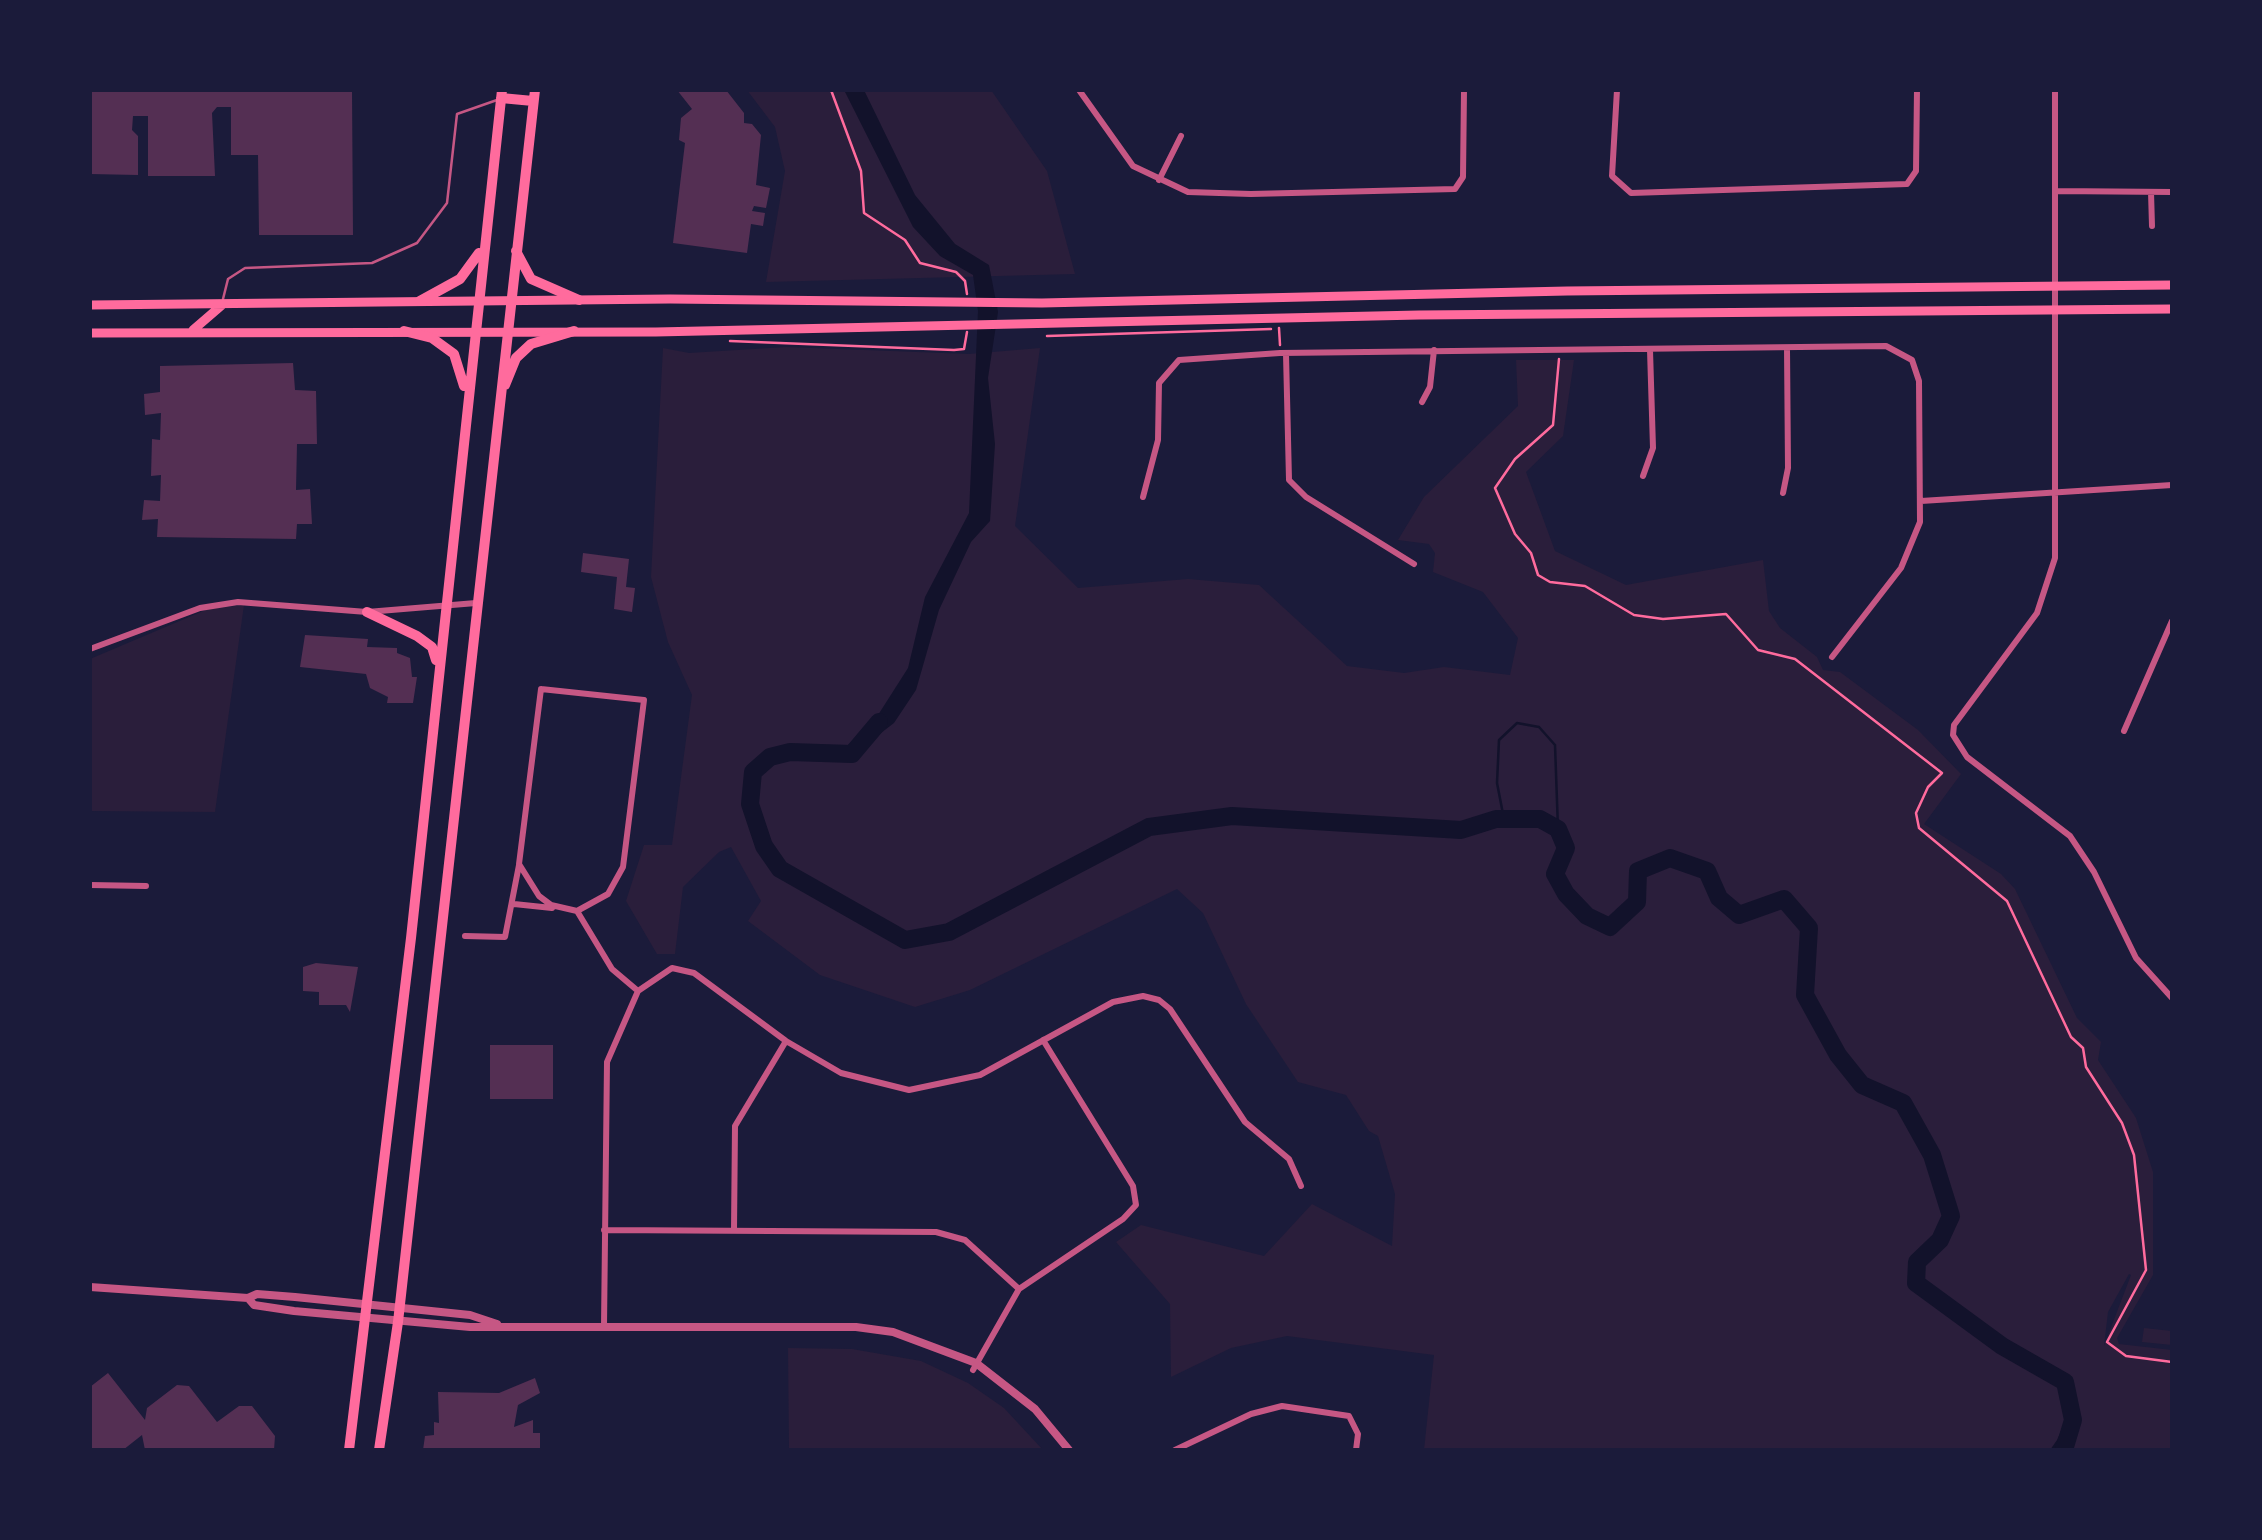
<!DOCTYPE html>
<html>
<head>
<meta charset="utf-8">
<style>
  body { margin:0 }
  #map { position:relative; width:2262px; height:1540px; overflow:hidden; background:#1b1b3a; font-family:"PT Sans Narrow",sans-serif }
  canvas { display:block }
  .frame { position:absolute; inset:0; border:92px solid #1b1b3a; pointer-events:none }
</style>
</head>
<body>
<div id="map">
<canvas width="2262" height="1540"></canvas>
<div class="frame"></div>
</div>
<script>
const context = document.querySelector('canvas').getContext('2d');
context.lineJoin = 'round';
function fill(path, color) {
  context.fillStyle = color;
  context.fill(path, 'evenodd');
}
function toPath(rows) {
  const path = new Path2D();
  for (const r of rows) {
    path.moveTo(r[0], r[1]);
    for (let i = 2; i < r.length; i += 2) path.lineTo(r[i], r[i + 1]);
  }
  return path;
}
function strokePath(path, color, width, dash) {
  context.strokeStyle = color;
  context.lineWidth = width;
  context.lineCap = dash ? 'butt' : 'round';
  context.setLineDash(dash || []);
  context.stroke(path);
}
const green = toPath([
  [747,90,991,90,1047,171,1075,274,766,282,785,171,775,127],
  [786,347,969,354,1040,348,1015,526,1078,588,1188,579,1259,585,1347,666,1404,673,1444,667,1510,675,1518,638,1483,592,1433,572,1435,553,1429,544,1398,540,1424,497,1518,406,1516,360,1574,360,1563,436,1526,472,1555,551,1626,585,1763,560,1769,611,1780,628,1817,657,1823,670,1840,672,1918,730,1961,774,1924,824,2001,874,2015,889,2077,1018,2101,1042,2098,1060,2136,1118,2153,1172,2153,1275,2117,1338,2119,1344,2172,1350,2172,1450,1424,1450,1434,1355,1287,1336,1231,1348,1171,1377,1170,1304,1116,1242,1141,1225,1264,1256,1312,1204,1392,1246,1395,1194,1378,1136,1369,1131,1346,1095,1298,1082,1246,1004,1203,913,1177,889,970,990,915,1007,820,975,748,921,761,901,731,847,719,852,683,887,675,954,657,954,626,901,644,845,672,845,692,695,668,642,651,577,663,348,689,353],
  [2129,1274,2131,1275,2104,1346,2108,1312],
  [244,605,215,812,90,811,90,659,208,609],
  [2144,1328,2172,1331,2172,1345,2142,1342],
  [788,1348,852,1349,921,1361,968,1383,1004,1408,1043,1450,789,1450]
]);
const water = toPath([
  [844,90,864,90,915,195,955,244,989,265,998,312,988,378,995,444,990,521,971,542,939,610,916,690,894,723,868,743,864,737,908,668,925,597,969,513,978,311,973,275,940,256,913,227],
  [2073,1404,2069,1450,2050,1450,2057,1440]
]);
const stream = toPath([
  [1504,819,1497,783,1499,740,1517,723,1539,727,1555,745,1558,829]
]);
const river = toPath([
  [879,722,852,754,790,752,770,757,753,772,750,804,764,846,780,869,905,940,949,932,1149,827,1232,816,1461,830,1496,819,1540,819,1558,829,1566,848,1555,874,1566,894,1587,916,1610,927,1637,902,1638,871,1670,858,1707,871,1719,898,1739,915,1784,899,1809,928,1805,995,1838,1055,1862,1085,1903,1103,1932,1155,1951,1216,1940,1240,1917,1262,1916,1283,2002,1346,2065,1382,2073,1420,2064,1450]
]);
const building = toPath([
  [90,90,352,90,353,235,259,235,258,155,231,155,231,107,217,107,212,113,215,176,148,176,148,116,133,116,132,130,138,136,138,175,90,174],
  [677,90,726,90,744,113,744,123,752,124,761,135,756,185,770,188,766,208,754,206,752,211,765,213,763,226,751,224,747,253,673,243,685,143,679,140,681,118,692,109],
  [293,363,295,390,316,391,317,444,297,444,296,490,310,489,312,524,297,524,296,539,157,537,158,519,142,520,144,500,160,501,161,475,151,476,152,439,160,440,161,413,145,415,144,394,160,392,160,366],
  [583,553,629,559,626,587,635,588,632,612,614,609,617,577,581,572],
  [305,635,368,639,367,647,397,648,397,653,410,658,412,677,417,677,413,703,387,703,388,697,370,688,366,674,300,667],
  [316,963,358,967,350,1012,346,1005,319,1005,319,992,303,991,303,967],
  [490,1045,553,1045,553,1099,490,1099],
  [108,1373,145,1420,147,1408,177,1385,189,1386,217,1422,239,1406,252,1406,275,1436,274,1450,145,1450,142,1435,123,1450,90,1450,90,1387],
  [535,1378,540,1393,518,1405,514,1427,533,1420,533,1433,540,1433,540,1450,423,1450,425,1436,434,1435,434,1422,439,1423,438,1392,499,1393]
]);
const path = toPath([
  [831,90,861,171,864,213,905,240,920,263,956,272,965,281,967,294],
  [1279,328,1280,345],
  [1047,336,1271,329],
  [730,341,954,350,964,349,967,332],
  [1559,359,1553,425,1515,459,1495,488,1515,534,1531,553,1538,575,1550,582,1585,586,1634,615,1663,619,1726,614,1758,650,1795,659,1942,773,1928,787,1916,813,1919,828,2007,901,2071,1037,2083,1048,2086,1067,2122,1123,2134,1155,2146,1270,2107,1342,2126,1356,2172,1362]
]);
const service = toPath([
  [223,299,228,279,245,268,372,263,417,243,447,203,457,114,497,100]
]);
const minor = toPath([
  [1079,90,1133,166,1188,192,1251,194,1455,189,1463,177,1464,90],
  [1617,90,1612,176,1631,193,1907,184,1916,171,1917,90],
  [2055,90,2055,558,2037,613,1954,725,1953,735,1967,757,2070,836,2094,872,2136,958,2172,998],
  [1159,180,1181,136],
  [2055,191,2172,192],
  [2151,192,2152,226],
  [1286,354,1289,480,1306,497,1414,564],
  [1422,402,1430,387,1434,350],
  [1643,476,1653,448,1650,350],
  [1783,493,1788,468,1787,348],
  [1143,497,1158,440,1159,383,1179,360,1280,353,1886,346,1912,360,1919,381,1920,522,1901,568,1832,657],
  [1921,501,2172,485],
  [90,649,200,608,238,602,367,612,476,603],
  [541,689,644,700,623,867,608,894,577,911,551,905,539,896,519,864,541,689],
  [2124,731,2172,621],
  [90,885,146,886],
  [514,904,552,908],
  [577,911,612,969,638,991],
  [465,936,505,937,519,865],
  [604,1230,936,1232,965,1240,1019,1289],
  [734,1230,735,1126,786,1041],
  [604,1326,607,1062,638,991,672,968,694,973,786,1041,841,1073,909,1090,980,1075,1113,1002,1143,996,1159,1000,1170,1009,1245,1122,1289,1159,1301,1186],
  [973,1370,1019,1289,1123,1219,1136,1205,1133,1186,1043,1040],
  [1175,1450,1251,1414,1282,1406,1349,1416,1358,1434,1356,1450]
]);
const tertiary = toPath([
  [90,1287,248,1298,257,1294,295,1297,470,1315,497,1324],
  [248,1298,254,1305,294,1311,470,1327,856,1327,893,1332,976,1363,1035,1409,1069,1450]
]);
const secondary = toPath([
  [90,305,670,299,1042,303,1567,291,2172,285],
  [193,330,222,305],
  [90,333,656,332,1419,315,2172,309]
]);
const primary = toPath([
  [501,98,533,101],
  [516,251,531,279,579,300],
  [420,301,460,279,479,253],
  [404,331,432,338,454,354,464,386],
  [505,385,516,358,531,344,574,331],
  [367,612,417,636,432,647,436,660],
  [349,1450,411,938,502,90],
  [379,1450,398,1322,535,90]
]);
fill(green, '#2a1e3b');
fill(water, '#12122b');
strokePath(stream, '#12122b', 2.5);
strokePath(river, '#12122b', 18);
fill(building, '#542f53');
strokePath(path, '#ff6b9d', 2.5);
strokePath(service, '#c65784', 2.5);
strokePath(minor, '#c65784', 6);
strokePath(tertiary, '#c65784', 8);
strokePath(secondary, '#ff6b9d', 9);
strokePath(primary, '#ff6b9d', 10);
</script>
</body>
</html>
